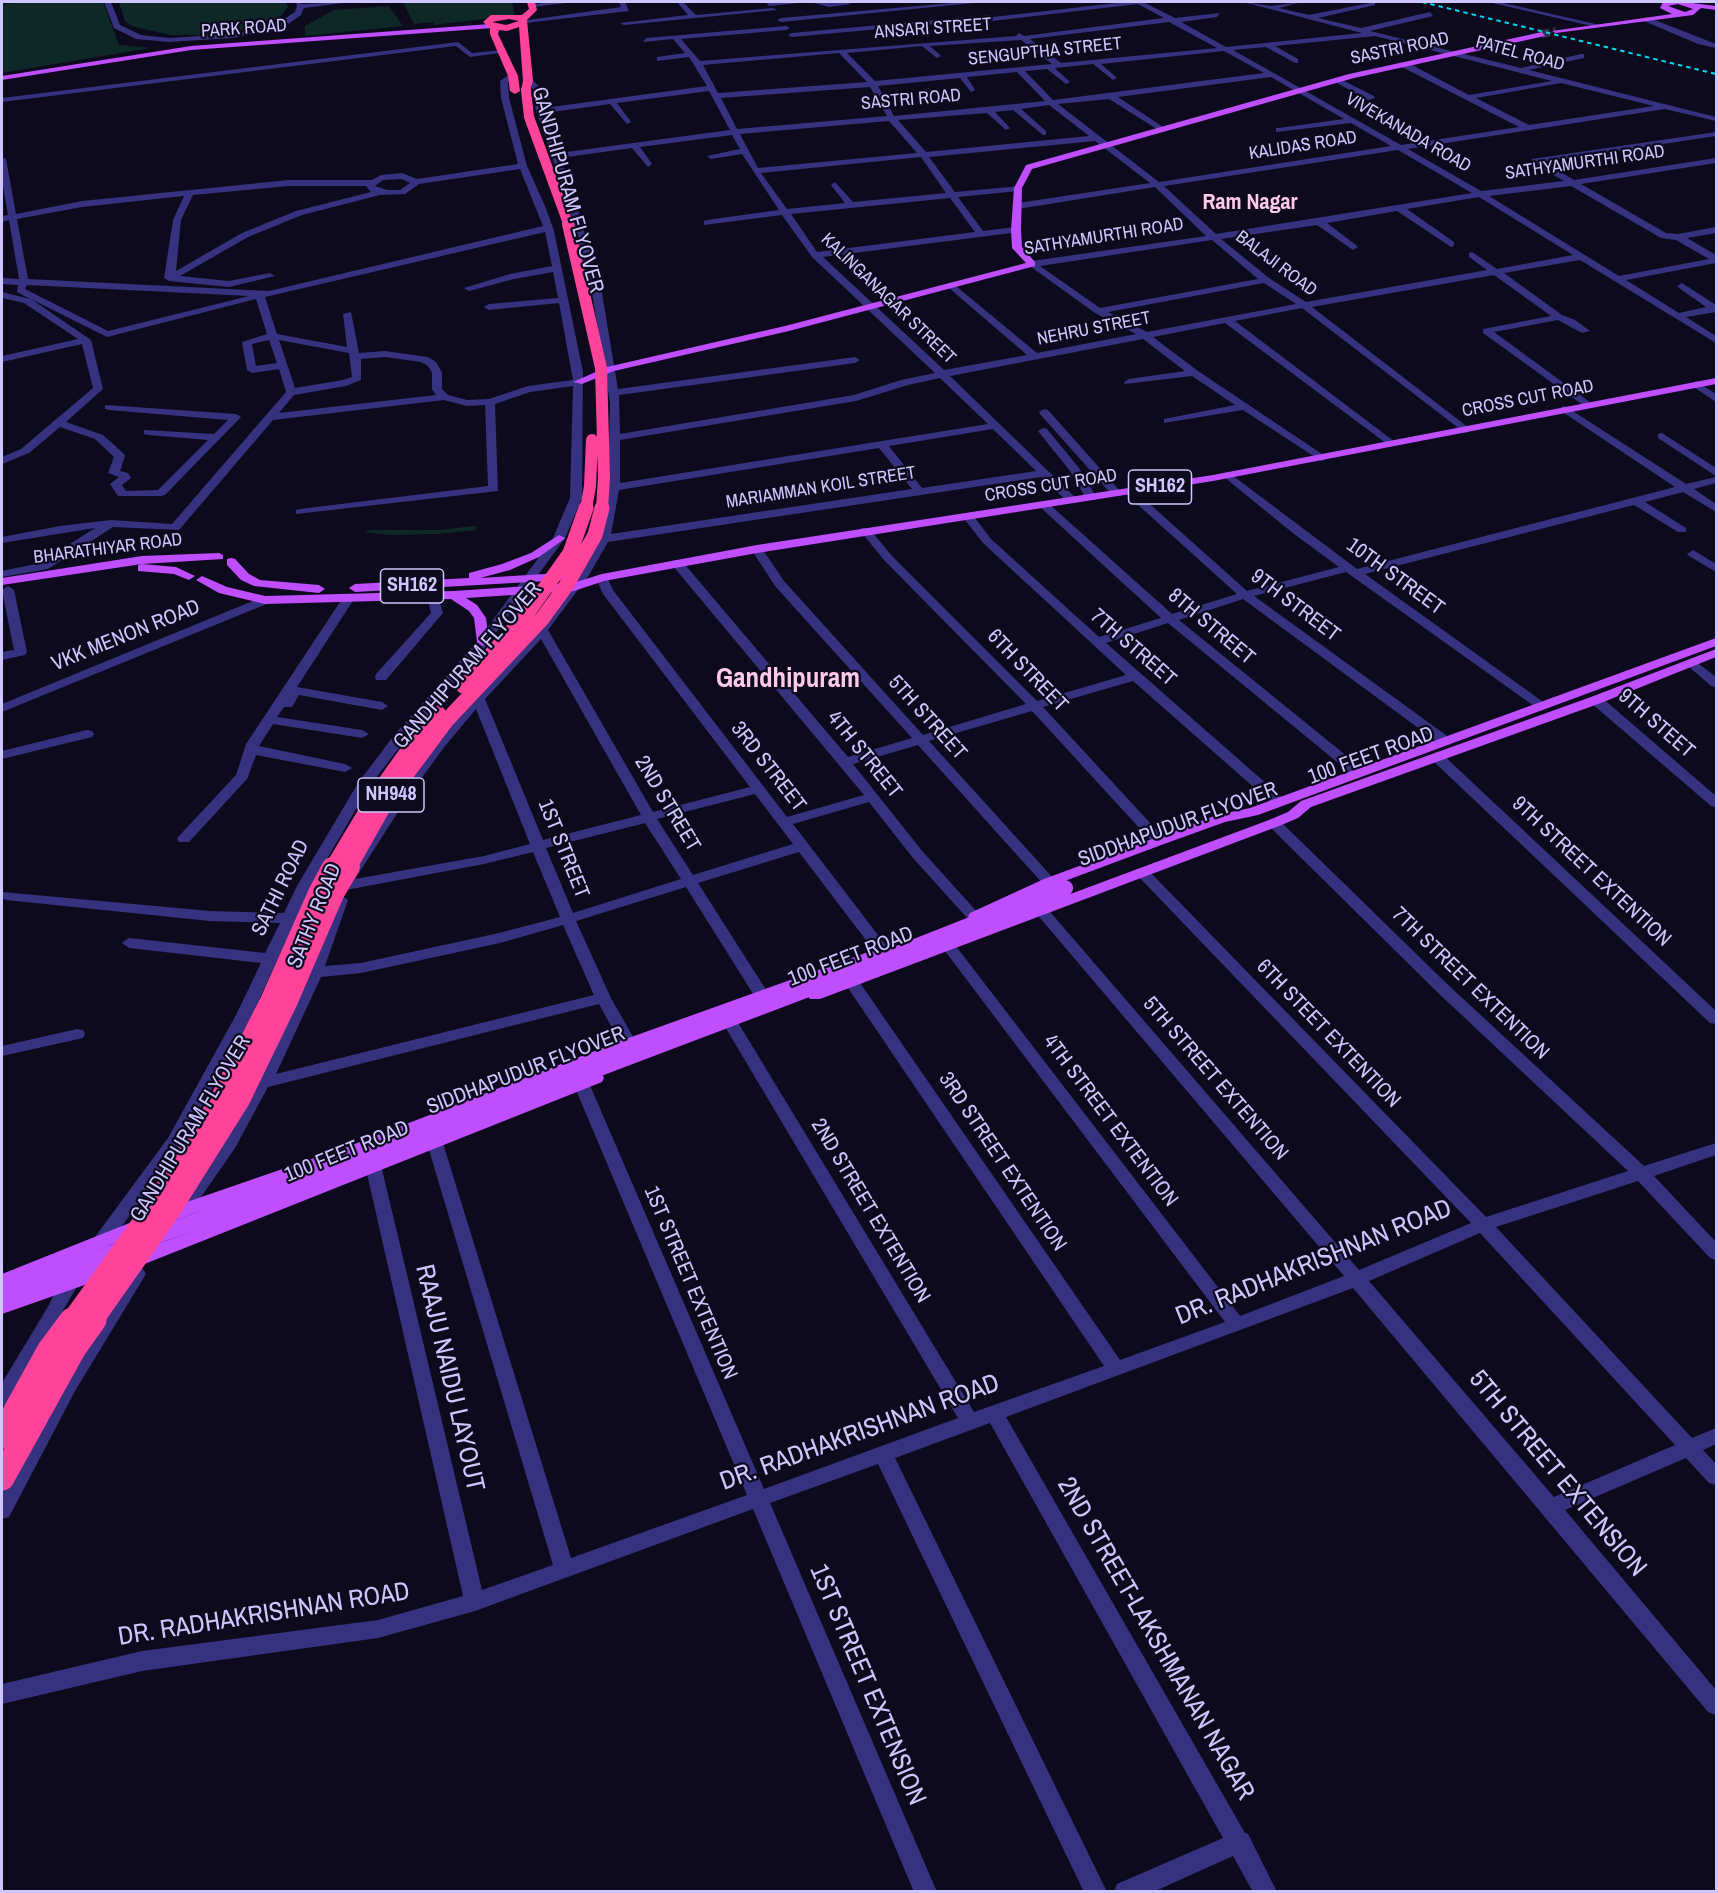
<!DOCTYPE html>
<html>
<head>
<meta charset="utf-8">
<style>
  body { margin:0 }
  #map { position:relative; width:1718px; height:1893px; overflow:hidden; background:#0e0a1d; font-family:"Archivo Narrow",sans-serif }
  canvas { display:block }
  .frame { position:absolute; inset:0; border:3px solid #cec7ff; pointer-events:none }
</style>
</head>
<body>
<div id="map">
<canvas width="1718" height="1893"></canvas>
<div class="frame"></div>
</div>
<script>
const context = document.querySelector('canvas').getContext('2d');
context.lineJoin = 'round';
function fill(path, color) {
  context.fillStyle = color;
  context.fill(path, 'evenodd');
}
function toPath(rows) {
  const path = new Path2D();
  for (const r of rows) {
    path.moveTo(r[0], r[1]);
    for (let i = 2; i < r.length; i += 2) path.lineTo(r[i], r[i + 1]);
  }
  return path;
}
function strokePath(path, color, width, dash) {
  context.strokeStyle = color;
  context.lineWidth = width;
  context.lineCap = dash ? 'butt' : 'round';
  context.setLineDash(dash || []);
  context.stroke(path);
}
function write(font, color, halo, rows, align = 'center') {
  context.font = font + ' "Archivo Narrow",sans-serif';
  context.lineWidth = 4.5;
  context.setLineDash([]);
  context.textBaseline = 'middle';
  context.strokeStyle = halo;
  context.fillStyle = color;
  for (const [text, x, y, turn = 0] of rows) {
    context.save();
    context.translate(x, y);
    context.rotate((+turn || 0) * Math.PI / 180);
    context.textAlign = isNaN(turn) ? turn : align;
    if (halo) context.strokeText(text, 0, 0);
    context.fillText(text, 0, 0);
    context.restore();
  }
}
const green = toPath([
  [28,2,103,2,119,45,150,48,2,73,2,4],
  [119,2,285,2,288,7,278,19,249,29,211,35,170,35,132,26,125,21],
  [403,2,512,2,515,15,434,25,433,22,414,24],
  [389,6,403,26,305,36,305,26,334,10],
  [475,526,476,530,436,534,390,535,364,532,369,530,438,530]
]);
const majorTunnel = toPath([
  [1542,34,1556,31]
]);
const minor = toPath([
  [104,2,111,2,120,25,141,35,169,38,232,34,265,27,281,21,295,12,297,6,296,2,303,4,351,2,304,8,301,15,287,25,267,31,232,38,169,42,136,39,114,28,104,2],
  [550,2,575,2,532,7,528,5,550,2],
  [619,2,625,2,629,11,525,23,521,21,621,7,619,2],
  [677,2,683,2,696,15,773,8,777,10,624,25,620,23,688,15,677,2],
  [766,2,809,2,769,6,766,2],
  [811,2,847,2,851,4,829,7,811,2],
  [963,2,974,3,781,22,777,20,781,18,963,2],
  [1125,2,1143,2,1175,18,1220,13,1217,17,1181,22,1226,47,1362,33,1243,2,1271,6,1301,2,1279,8,1309,15,1375,2,1375,5,1318,18,1361,28,1430,12,1433,16,1370,31,1521,68,1581,54,1584,54,1584,58,1529,70,1716,117,1716,121,1665,109,1408,149,1481,191,1564,181,1532,163,1532,159,1716,132,1716,136,1543,162,1574,180,1716,158,1716,163,1581,184,1666,233,1678,234,1716,227,1716,233,1687,238,1716,255,1716,263,1626,280,1679,313,1706,307,1679,288,1677,286,1682,283,1716,305,1716,312,1686,317,1716,336,1716,343,1580,260,1504,273,1562,315,1575,320,1590,331,1582,333,1558,320,1494,332,1591,403,1591,407,1587,408,1483,333,1483,329,1551,316,1494,275,1312,307,1469,428,1469,432,1465,433,1302,308,1235,321,1395,442,1396,444,1391,447,1225,323,1153,337,1198,371,1325,456,1325,460,1321,461,1243,410,1164,423,1164,419,1235,405,1192,376,1125,384,1124,382,1129,379,1185,371,1143,339,950,376,1077,499,1077,503,1069,503,1041,477,608,542,589,575,548,630,653,812,750,787,603,594,596,578,598,575,606,575,613,590,787,817,864,795,673,566,673,560,681,560,848,757,912,738,775,586,751,549,753,547,761,547,784,581,923,735,1026,704,884,560,861,532,861,528,869,528,892,556,1037,701,1126,675,983,543,962,516,964,514,972,514,991,539,1099,637,1161,618,1040,507,1040,503,1048,503,1172,614,1237,594,1126,494,1126,490,1134,490,1247,591,1339,567,1294,534,1224,477,1224,473,1228,472,1357,569,1675,487,1561,411,1561,407,1565,406,1686,484,1716,477,1716,483,1694,489,1716,504,1716,512,1683,492,1645,502,1686,528,1686,532,1678,532,1634,505,1365,574,1546,704,1548,707,1541,711,1346,572,1254,596,1450,738,1452,741,1445,745,1440,744,1243,599,1179,620,1364,770,1366,773,1359,777,1354,776,1168,623,1106,643,1284,799,1286,802,1284,805,1274,805,1133,681,1043,707,1164,838,1166,841,1164,844,1154,844,1032,711,929,741,1054,879,1056,882,1054,885,1044,885,918,745,853,764,923,852,979,914,981,917,979,920,969,920,913,858,869,802,793,824,888,948,891,952,888,956,878,956,799,852,698,883,770,996,767,1000,757,1000,686,887,576,921,611,998,637,1044,635,1048,623,1048,599,1004,268,1087,235,1148,183,1223,177,1225,171,1223,168,1218,171,1213,223,1140,264,1066,307,972,336,897,341,895,348,900,325,966,361,963,499,933,560,917,533,852,484,864,346,890,339,885,341,882,352,879,345,875,396,794,435,740,470,699,467,695,468,692,477,692,538,627,578,574,598,539,604,513,608,487,610,403,592,293,568,203,536,111,533,89,525,83,525,79,531,79,541,88,544,108,707,86,689,57,657,61,657,57,685,53,673,39,643,42,646,38,786,26,790,28,786,30,681,39,700,61,1016,36,1019,33,1024,36,1164,18,1138,4,992,21,989,19,792,37,788,35,792,33,990,15,993,17,1125,2],
  [1169,22,1217,48,1061,63,1030,39,1169,22],
  [1375,36,1552,81,1469,95,1408,63,1402,63,1402,67,1519,127,1401,145,1233,50,1266,47,1295,63,1298,63,1298,59,1275,46,1375,36],
  [1021,40,1052,64,875,81,847,53,922,46,937,58,941,56,930,46,1021,40],
  [1224,51,1264,73,1053,100,1025,71,1047,69,1066,84,1070,82,1055,68,1093,64,1113,80,1117,78,1101,64,1224,51],
  [839,53,867,82,718,93,703,65,839,53],
  [1017,72,1045,101,894,116,878,86,960,78,971,92,975,90,967,77,1017,72],
  [1271,77,1344,119,1279,128,1276,128,1276,132,1351,123,1391,146,1159,182,1058,104,1109,99,1160,131,1164,129,1163,127,1118,97,1271,77],
  [1561,83,1654,106,1529,125,1476,98,1561,83],
  [870,87,887,116,737,129,721,98,870,87],
  [709,91,730,130,559,153,545,113,610,104,627,124,631,122,617,103,709,91],
  [1049,105,1089,136,926,152,898,120,987,113,1006,130,1010,128,995,112,1013,110,1043,135,1046,135,1046,131,1021,109,1049,105],
  [889,121,917,153,758,168,740,134,889,121],
  [732,135,740,149,707,156,711,159,742,154,779,210,707,220,704,221,704,225,782,215,812,257,935,373,901,380,854,395,620,434,619,395,855,363,860,360,855,357,618,389,602,293,576,203,560,158,632,148,648,167,652,164,640,147,732,135],
  [1095,141,1150,183,1018,203,1014,206,1018,209,1155,187,1206,236,1032,261,1027,264,1095,313,1136,334,1037,353,951,282,946,285,948,287,1027,355,944,370,823,257,1019,232,1019,228,1016,227,983,231,958,197,1018,191,1021,190,1021,186,955,192,929,157,1095,141],
  [1398,150,1472,193,1216,234,1164,186,1398,150],
  [921,157,946,193,853,202,835,182,831,185,845,203,787,209,761,173,921,157],
  [1571,186,1661,238,1676,240,1709,259,1619,276,1489,196,1571,186],
  [1479,197,1573,255,1497,269,1472,252,1469,253,1469,257,1487,270,1306,302,1269,278,1221,239,1317,225,1353,250,1358,247,1356,245,1327,223,1397,211,1451,247,1454,246,1454,242,1407,209,1479,197],
  [950,198,975,232,817,252,791,214,950,198],
  [1212,240,1258,279,1100,308,1040,266,1212,240],
  [1264,283,1296,304,1147,332,1108,312,1264,283],
  [940,378,988,424,620,483,620,440,856,401,908,385,940,378],
  [993,429,1036,471,922,488,889,446,993,429],
  [879,448,912,489,611,534,619,490,879,448],
  [541,639,641,815,543,840,485,699,541,639],
  [476,709,530,844,484,856,355,879,407,798,445,746,476,709],
  [755,794,793,844,693,875,657,819,755,794],
  [645,823,681,879,573,913,546,848,645,823],
  [563,925,594,995,276,1074,321,977,361,973,500,943,563,925],
  [1488,2,1499,2,1600,25,1596,27,1488,2],
  [1647,17,1716,44,1716,48,1698,44,1644,21,1647,17],
  [458,42,472,53,503,50,507,52,470,57,456,46,2,102,2,98,458,42],
  [510,74,517,76,508,82,509,98,527,166,545,206,554,231,583,372,582,498,565,538,487,645,405,740,369,787,311,886,252,1015,180,1146,104,1251,98,1253,92,1251,89,1246,92,1241,168,1138,236,1015,261,963,129,948,122,943,129,938,265,953,280,923,210,921,6,900,2,898,2,892,210,911,284,913,297,886,358,783,395,734,479,639,553,538,570,498,573,386,530,392,495,404,498,491,296,514,296,510,300,509,488,486,485,405,467,406,444,400,273,420,179,530,113,527,48,569,2,577,2,571,40,563,95,528,2,543,2,537,60,526,111,520,172,524,286,392,279,369,252,373,247,370,242,342,267,334,256,299,107,337,31,299,91,340,103,389,66,422,103,435,124,454,125,456,120,471,128,473,131,478,122,485,126,491,158,490,208,440,148,435,144,434,144,430,214,434,228,420,109,410,105,409,105,405,236,414,241,417,165,495,161,496,118,496,110,484,119,477,108,473,114,457,95,439,60,427,29,453,2,464,2,457,21,449,93,388,82,344,2,362,2,356,78,339,24,303,2,298,2,292,30,299,17,292,18,285,2,284,2,278,19,279,9,220,2,222,2,216,8,215,2,180,2,157,6,159,16,214,82,201,289,180,372,180,381,175,402,173,417,179,518,164,501,98,500,81,510,74],
  [520,169,543,226,269,291,28,279,17,219,82,207,184,196,173,220,164,278,169,281,229,287,275,276,270,273,229,281,180,276,248,237,302,215,380,195,405,194,419,184,520,169],
  [402,179,410,183,400,190,387,190,375,186,383,180,402,179],
  [289,186,366,186,371,192,296,211,242,233,176,271,181,220,193,195,289,186],
  [545,232,552,266,510,274,464,288,469,291,514,279,553,272,558,298,489,304,484,307,489,310,559,303,573,380,528,386,489,399,467,400,448,395,442,389,442,373,436,362,428,357,385,351,359,353,351,312,343,314,347,347,277,334,265,297,545,232],
  [27,285,249,296,108,331,25,289,27,285],
  [269,340,277,363,256,366,252,344,269,340],
  [279,340,349,353,352,377,343,380,295,388,279,340],
  [385,357,421,362,428,366,432,373,432,389,436,395,279,413,294,395,346,386,361,380,361,359,385,357],
  [1338,78,1374,96,1375,98,1368,100,1335,82,1334,80,1338,78],
  [1696,381,1716,394,1716,402,1692,386,1691,384,1696,381],
  [1044,409,1048,410,1121,492,1121,496,1113,496,1040,414,1039,412,1044,409],
  [1043,428,1047,429,1079,468,1097,498,1095,500,1087,500,1070,471,1038,431,1043,428],
  [1662,433,1716,468,1716,476,1658,438,1658,434,1662,433],
  [1693,550,1716,564,1716,572,1689,556,1687,554,1693,550],
  [8,586,14,590,27,652,25,655,2,660,2,652,14,650,2,590,8,586],
  [426,592,439,600,443,613,386,680,376,680,375,677,376,674,431,613,429,604,420,596,426,592],
  [348,595,354,599,297,687,382,702,388,706,382,710,299,695,292,707,284,707,277,717,362,730,369,734,362,738,273,724,259,746,345,764,352,768,345,772,256,755,247,779,189,842,179,842,177,839,179,836,236,775,246,744,342,599,348,595],
  [265,596,269,597,269,603,2,712,2,704,265,596],
  [1691,658,1716,677,1716,687,1711,686,1687,665,1685,662,1691,658],
  [1596,696,1601,697,1716,796,1716,807,1711,806,1591,703,1590,700,1591,697,1596,696],
  [87,730,92,731,94,734,92,737,2,759,2,751,87,730],
  [1436,752,1441,753,1716,1011,1716,1024,1710,1023,1431,759,1429,756,1436,752],
  [1274,819,1279,820,1445,982,1644,1166,1716,1143,1716,1155,1654,1176,1716,1242,1716,1260,1710,1258,1638,1181,1496,1227,1692,1438,1716,1428,1716,1444,1703,1450,1716,1464,1716,1485,1709,1483,1686,1458,1565,1510,1716,1690,1716,1715,1708,1712,1353,1288,1006,1417,1245,1833,1248,1834,1277,1892,1253,1892,1233,1856,1153,1892,1114,1892,1117,1884,1223,1838,990,1423,895,1458,1107,1892,1084,1892,878,1464,770,1503,937,1892,914,1892,753,1509,475,1611,378,1638,142,1671,2,1704,2,1684,142,1651,378,1620,463,1596,365,1165,367,1161,373,1159,379,1161,381,1165,482,1590,553,1565,426,1140,428,1136,434,1134,440,1136,442,1140,571,1558,747,1495,573,1083,575,1079,581,1077,587,1079,589,1083,764,1489,958,1418,715,1010,718,1006,728,1006,974,1412,1104,1366,846,985,843,981,846,977,856,977,1120,1360,1225,1322,942,947,940,944,942,941,952,941,1240,1316,1344,1276,1035,912,1033,909,1035,906,1045,906,1359,1270,1471,1223,1137,875,1135,872,1137,869,1147,869,1486,1217,1628,1171,1435,990,1269,826,1267,823,1274,819],
  [1480,1233,1675,1445,1554,1497,1369,1281,1480,1233],
  [77,1029,83,1030,85,1034,83,1038,2,1056,2,1046,77,1029],
  [137,1267,143,1269,146,1274,143,1279,75,1391,9,1517,2,1519,2,1493,61,1381,131,1269,137,1267],
  [74,1269,80,1271,83,1276,9,1404,2,1407,2,1383,49,1305,60,1281,68,1271,74,1269]
]);
const major = toPath([
  [1663,2,1684,2,1716,6,1716,10,1701,8,1693,15,1556,33,1552,31,1672,14,1660,8,1663,2],
  [1678,4,1693,9,1685,12,1668,6,1678,4],
  [490,24,493,28,191,50,2,80,2,76,191,46,490,24],
  [1542,32,1545,36,1354,78,1032,169,1022,188,1021,230,1022,247,1035,262,1035,266,789,331,614,371,582,384,573,382,607,367,785,326,1026,263,1012,248,1011,230,1014,188,1026,165,1349,74,1542,32],
  [1716,378,1716,384,1213,481,757,553,604,581,574,591,466,598,477,605,486,618,489,642,483,646,477,642,474,618,469,611,451,599,265,604,219,593,196,580,202,576,227,587,265,596,454,591,573,583,602,574,757,545,1213,475,1716,378],
  [559,535,565,538,563,540,539,557,510,570,480,578,561,573,565,574,565,580,355,592,349,588,355,584,469,578,469,573,502,564,531,553,559,535],
  [219,553,223,555,223,559,142,564,2,585,2,578,142,556,219,553],
  [231,558,235,559,249,574,260,580,319,585,325,589,319,593,254,586,241,580,227,565,227,559,231,558],
  [142,564,176,567,195,576,189,580,174,574,138,571,138,565,142,564],
  [1716,638,1716,646,1258,815,1225,822,1164,844,1054,885,980,919,970,919,968,916,970,913,1044,879,1217,815,1250,808,1716,638],
  [1716,649,1716,657,1601,703,1311,807,1298,818,1279,826,820,999,810,999,807,995,810,991,1269,820,1288,812,1301,801,1591,697,1716,649],
  [871,951,876,952,879,956,876,960,635,1048,364,1153,164,1224,158,1222,155,1217,158,1212,352,1145,623,1040,871,951],
  [596,1072,602,1074,604,1078,602,1082,142,1265,136,1267,130,1265,127,1260,130,1255,596,1072],
  [142,1218,148,1220,151,1225,148,1230,2,1288,2,1274,142,1218],
  [110,1262,116,1264,119,1269,116,1274,2,1314,2,1300,110,1262]
]);
const highway = toPath([
  [527,2,535,2,537,10,527,20,533,81,529,92,521,90,523,81,519,27,507,31,499,30,498,34,518,76,520,91,515,94,510,91,508,76,490,34,490,28,483,22,491,15,522,15,529,9,527,2],
  [509,19,519,21,506,25,492,22,509,19]
]);
const rail = toPath([
  [1422,2,1716,74]
]);
const majorBridge = toPath([
  [151,1238,816,986,1065,888],
  [2,1294,125,1248]
]);
const highwayBridgeFar4 = toPath([
  [526,90,529,117,569,226]
]);
const highwayBridgeFar3 = toPath([
  [568,224,601,368,604,477,602,509],
  [586,509,590,486,592,440]
]);
const highwayBridgeFar2 = toPath([
  [463,686,526,615,570,553,586,508],
  [332,868,374,798,416,739,438,713],
  [349,868,388,799,447,720,542,619,566,586,595,535,602,508]
]);
const highwayBridgeFar1 = toPath([
  [71,1321,154,1206,219,1101,270,1001,318,893,332,867],
  [93,1321,171,1210,240,1100,287,1003,334,894,350,867]
]);
const highwayBridge = toPath([
  [2,1436,49,1351,72,1320],
  [2,1478,74,1348,94,1320]
]);
const farStreetnames = [
  ["PARK ROAD",244,29,-4],
  ["ANSARI STREET",933,29,-4],
  ["SASTRI ROAD",1400,49,-12],
  ["SENGUPTHA STREET",1045,52,-6],
  ["PATEL ROAD",1520,54,15],
  ["SASTRI ROAD",911,100,-5],
  ["VIVEKANADA ROAD",1408,133,30],
  ["KALIDAS ROAD",1303,146,-9],
  ["SATHYAMURTHI ROAD",1585,163,-8],
  ["SATHYAMURTHI ROAD",1104,237,-9],
  ["BALAJI ROAD",1276,264,37],
  ["KALINGANAGAR STREET",888,299,44],
  ["NEHRU STREET",1094,329,-11],
  ["CROSS CUT ROAD",1528,399,-11],
  ["CROSS CUT ROAD",1051,486,-9],
  ["MARIAMMAN KOIL STREET",821,488,-9],
  ["BHARATHIYAR ROAD",108,549,-7]
];
const shields = [
  [1160,487,63],
  [412,586,63],
  [391,795,66]
];
const shieldNames = [
  ["SH162",1160,487],
  ["SH162",412,586],
  ["NH948",391,795]
];
const streetNames = [
  ["GANDHIPURAM FLYOVER",567,190,74],
  ["10TH STREET",1395,577,36],
  ["9TH STREET",1295,606,37],
  ["8TH STREET",1211,627,40],
  ["VKK MENON ROAD",126,636,-22],
  ["7TH STREET",1133,648,41],
  ["GANDHIPURAM FLYOVER",468,666,-49],
  ["6TH STREET",1027,671,46],
  ["5TH STREET",927,718,48],
  ["9TH STEET",1656,724,41],
  ["4TH STREET",864,755,51],
  ["100 FEET ROAD",1371,756,-20],
  ["3RD STREET",768,767,52],
  ["2ND STREET",667,804,59],
  ["SIDDHAPUDUR FLYOVER",1178,825,-20],
  ["1ST STREET",563,849,68],
  ["9TH STREET EXTENTION",1591,872,43],
  ["SATHI ROAD",281,888,-64],
  ["SATHY ROAD",315,916,-68],
  ["100 FEET ROAD",851,957,-21],
  ["7TH STREET EXTENTION",1470,984,44],
  ["6TH STEET EXTENTION",1328,1034,46],
  ["SIDDHAPUDUR FLYOVER",526,1071,-21],
  ["5TH STREET EXTENTION",1215,1079,49],
  ["4TH STREET EXTENTION",1110,1121,53],
  ["GANDHIPURAM FLYOVER",191,1129,-59],
  ["100 FEET ROAD",347,1152,-22],
  ["3RD STREET EXTENTION",1002,1162,56],
  ["2ND STREET EXTENTION",870,1211,59],
  ["1ST STREET EXTENTION",690,1283,67]
];
const farDistrictnames = [
  ["Ram Nagar",1250,203]
];
const nearStreetnames = [
  ["DR. RADHAKRISHNAN ROAD",1314,1263,-22],
  ["RAAJU NAIDU LAYOUT",449,1378,77],
  ["DR. RADHAKRISHNAN ROAD",860,1433,-20],
  ["5TH STREET EXTENSION",1557,1474,50],
  ["DR. RADHAKRISHNAN ROAD",264,1615,-9],
  ["2ND STREET-LAKSHMANAN NAGAR",1155,1639,60],
  ["1ST STREET EXTENSION",867,1685,67]
];
const districtNames = [
  ["Gandhipuram",788,680]
];
fill(green, '#0d2827');
strokePath(majorTunnel, '#34304a', 8, [8, 4]);
fill(minor, '#36327f');
fill(major, '#bf4eff');
fill(highway, '#ff429a');
strokePath(rail, '#00d6f2', 2, [4.5, 4]);
strokePath(majorBridge, '#bf4eff', 16);
strokePath(highwayBridgeFar4, '#ff429a', 10);
strokePath(highwayBridgeFar3, '#ff429a', 12);
strokePath(highwayBridgeFar2, '#ff429a', 15);
strokePath(highwayBridgeFar1, '#ff429a', 20);
strokePath(highwayBridge, '#ff429a', 25);
write('18px', '#cec7ff', '#0e0a1d', farStreetnames);
for (const [x, y, w] of shields) {
  const box = new Path2D();
  box.roundRect(x - w / 2, y - 17, w, 34, 4.5);
  context.fillStyle = '#0e0a1d';
  context.fill(box);
  strokePath(box, '#cec7ff', 1.5);
}
write('bold 20px', '#cec7ff', null, shieldNames);
write('21px', '#cec7ff', '#0e0a1d', streetNames);
write('bold 22px', '#ffc9ea', '#0e0a1d', farDistrictnames);
write('26px', '#cec7ff', '#0e0a1d', nearStreetnames);
write('bold 27px', '#ffc9ea', '#0e0a1d', districtNames);
</script>
</body>
</html>
